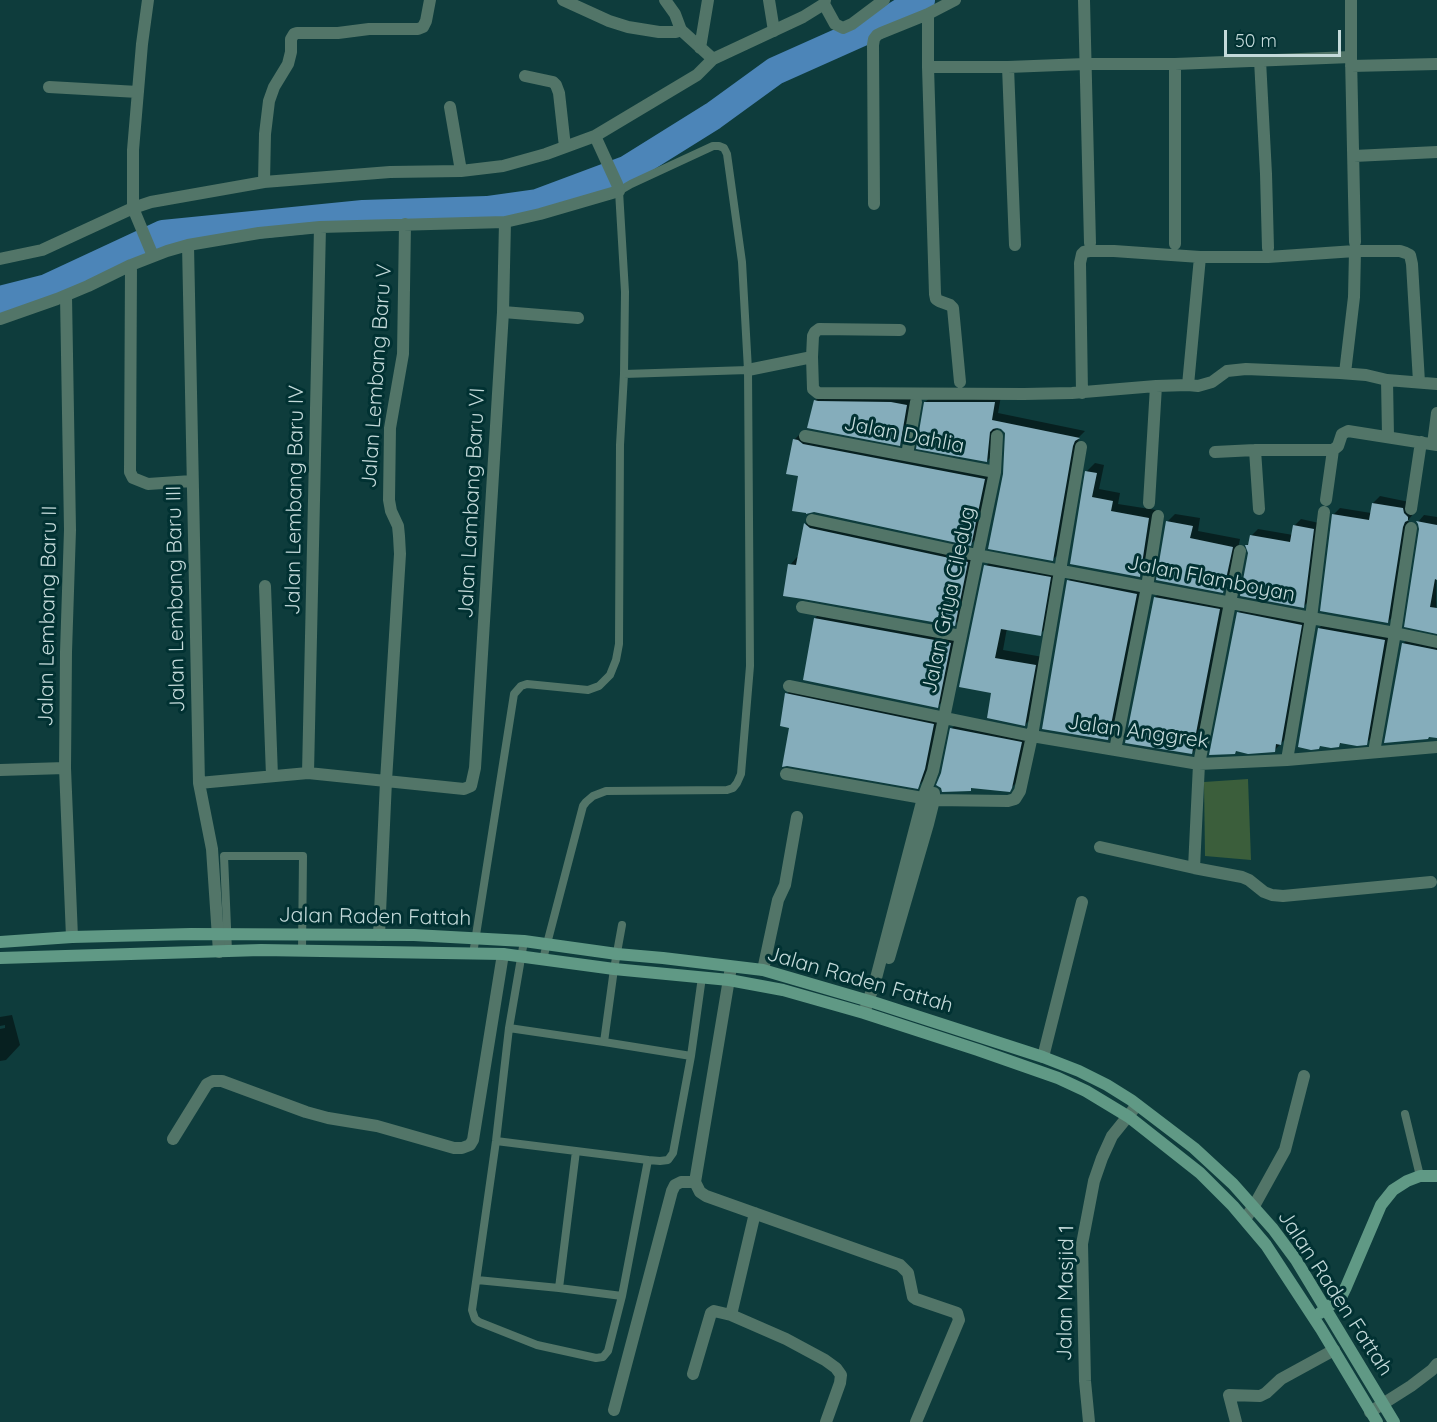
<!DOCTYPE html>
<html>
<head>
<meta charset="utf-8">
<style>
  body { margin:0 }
  #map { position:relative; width:1437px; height:1422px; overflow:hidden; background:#0e3c3c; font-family:Quicksand,sans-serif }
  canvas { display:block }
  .scale { position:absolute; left:1224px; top:30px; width:117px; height:27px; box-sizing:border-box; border:3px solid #c4dada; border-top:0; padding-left:8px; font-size:18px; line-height:21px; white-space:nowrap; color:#c4dada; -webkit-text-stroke:4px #013132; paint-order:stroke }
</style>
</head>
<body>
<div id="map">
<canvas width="1437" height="1422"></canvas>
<div class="scale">50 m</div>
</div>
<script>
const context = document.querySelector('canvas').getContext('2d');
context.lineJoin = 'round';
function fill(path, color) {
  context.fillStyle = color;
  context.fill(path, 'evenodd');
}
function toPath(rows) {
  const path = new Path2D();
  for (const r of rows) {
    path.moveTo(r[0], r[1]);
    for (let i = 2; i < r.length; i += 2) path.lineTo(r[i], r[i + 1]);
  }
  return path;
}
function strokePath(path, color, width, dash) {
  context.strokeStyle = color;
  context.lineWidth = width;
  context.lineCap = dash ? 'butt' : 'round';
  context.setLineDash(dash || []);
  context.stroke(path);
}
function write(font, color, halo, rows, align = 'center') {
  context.font = font + ' Quicksand,sans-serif';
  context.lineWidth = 6;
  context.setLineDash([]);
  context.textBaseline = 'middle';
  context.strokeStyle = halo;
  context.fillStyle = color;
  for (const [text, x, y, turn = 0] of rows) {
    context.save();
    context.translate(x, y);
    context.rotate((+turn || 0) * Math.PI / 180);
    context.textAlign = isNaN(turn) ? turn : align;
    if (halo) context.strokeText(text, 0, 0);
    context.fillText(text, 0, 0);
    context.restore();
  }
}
const green = toPath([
  [1248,779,1251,860,1205,856,1204,782]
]);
const shadow = toPath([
  [822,394,913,398,907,437,900,444,815,401],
  [932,396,1001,396,998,413,1085,431,1079,437,1060,553,1053,559,1005,474,1007,436,1003,428,996,426,994,454,987,461,925,402],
  [802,432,993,471,979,536,971,544,800,475,794,440],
  [1095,463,1104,465,1099,489,1120,493,1118,504,1156,510,1148,568,1140,576,1071,563,1087,471],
  [1380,496,1409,502,1414,513,1409,519,1394,615,1388,622,1333,515,1340,508,1371,513,1373,503],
  [1175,514,1200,518,1198,531,1240,539,1231,583,1223,591,1167,522],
  [1424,515,1437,517,1436,600,1437,632,1406,625,1421,529,1418,522],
  [813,517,975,554,962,617,954,625,790,565,797,557,799,557,806,524],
  [1301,519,1319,523,1310,600,1303,607,1250,552,1247,545,1250,542,1252,535,1258,529,1293,535,1294,526],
  [994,557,1058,569,1049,625,1040,634,1007,628,1003,650,1043,657,1033,716,1025,725,993,692,986,566],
  [1077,572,1145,585,1117,730,1108,739,1068,581],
  [1162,591,1226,603,1199,746,1192,752,1155,597],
  [1245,606,1308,618,1288,736,1274,751,1237,750,1234,753,1238,613],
  [822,611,958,636,945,699,937,707,815,618],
  [1327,620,1393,632,1374,735,1366,743,1342,742,1338,746,1321,745,1319,747,1319,628],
  [1410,636,1437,642,1437,737,1403,644],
  [793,687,940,718,931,761,924,780,917,787,790,726,787,694],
  [959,722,1028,736,1016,783,1009,790,973,787,970,789,952,728],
  [12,1015,20,1045,6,1060,0,1061,0,1029,5,1028,5,1025,0,1026,0,1017]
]);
const river = toPath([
  [0,300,47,288,163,234,363,214,487,210,537,203,628,169,713,116,775,71,887,21,921,0]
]);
const building = toPath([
  [814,400,818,401,891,402,907,405,900,446,807,428],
  [924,402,995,402,992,420,1080,438,1075,441,1073,446,1053,561,988,549,1003,474,1005,433,1001,429,997,428,993,429,990,432,987,462,916,449],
  [793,439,798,440,803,444,985,479,971,546,814,512,806,514,806,513,792,511,798,476,786,474],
  [1085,471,1097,473,1092,497,1113,501,1111,511,1149,518,1140,577,1070,564],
  [1372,503,1403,508,1404,513,1408,517,1408,520,1409,520,1405,522,1403,527,1388,623,1320,611,1332,514,1369,520],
  [1166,521,1193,526,1190,538,1233,547,1223,593,1156,580],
  [1416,521,1437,525,1437,580,1435,579,1430,607,1437,608,1437,634,1404,627,1419,529,1418,524],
  [804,523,810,528,968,562,955,626,803,599,783,596,788,564,796,565],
  [1293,525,1314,529,1304,608,1240,596,1248,553,1245,545,1248,545,1250,535,1290,542],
  [984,565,1051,577,1041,636,1001,629,995,658,1036,665,1025,726,987,718,991,693,959,687],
  [1067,580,1137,594,1108,740,1042,729],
  [1154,597,1220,609,1192,754,1125,743],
  [1237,612,1302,625,1281,745,1276,744,1275,752,1248,754,1236,751,1235,754,1209,755],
  [814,618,951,643,938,708,803,680],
  [1318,628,1385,640,1367,745,1357,746,1340,743,1339,747,1331,748,1320,746,1319,749,1311,750,1298,747],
  [1402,643,1437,650,1437,738,1429,737,1428,739,1384,743],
  [785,693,934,724,925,769,918,789,787,766,782,767,789,728,780,726],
  [950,728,1022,742,1012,788,1010,792,971,788,971,791,942,792,941,788,936,785,941,773]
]);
const service = toPath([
  [624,374,748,370],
  [524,941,509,1028,496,1141,472,1310,475,1319,479,1322,537,1345,596,1358,603,1357,608,1351,622,1296,648,1160],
  [228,951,224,856,303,856,302,951],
  [473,954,514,694,521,686,527,684,588,690,599,686,610,675,616,660,619,644,620,445,624,374,625,292,619,191,631,184,713,146,719,146,724,148,727,154,742,262,748,370,750,666,741,774,737,783,733,788,727,790,606,791,593,796,586,802,583,806,543,959],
  [509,1028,604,1042,691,1056],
  [604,1042,614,969,622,925],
  [1405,1114,1420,1176],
  [496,1141,648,1160,660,1161,668,1160,673,1153,691,1056,702,977],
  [477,1280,559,1288,622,1296],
  [559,1288,576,1151]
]);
const minor = toPath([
  [148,0,142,44,133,150,133,208,153,256],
  [563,0,609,21,628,27,659,32,676,32,681,30],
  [665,0,675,14,681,30,713,59],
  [769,0,774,31],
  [1084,0,1090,243],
  [1351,0,1351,57,1355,242],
  [824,4,835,24,843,28,852,24,884,0],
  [928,14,928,67,935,294,936,299,939,301,950,305,953,308,960,382],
  [700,48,708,0],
  [1260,60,1266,174,1268,248],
  [1351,66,1437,64],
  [928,67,1008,67,1085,64,1175,64,1351,57],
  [1008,67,1015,245],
  [525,76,553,82,556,85,559,93,565,147],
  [49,87,138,92],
  [450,107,461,171],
  [1354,156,1437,152],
  [264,182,265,134,269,101,274,87,288,64,291,52,291,39,294,34,297,33,338,33,369,29,418,29,423,27,426,21,430,0],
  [874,204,873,45,874,39,877,35,881,33,928,14,955,0],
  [1175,244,1175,64],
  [188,245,199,783,212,849,219,952],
  [1200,257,1188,385,1198,386,1212,382,1227,371,1246,369,1340,373,1366,375,1387,380,1437,384],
  [0,259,42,250,133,208,151,202,264,182,390,172,461,171,503,166,546,154,595,136,697,75,713,59,803,17,824,4,825,0],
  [131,265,130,472,133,478,148,484,192,481],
  [66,296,70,530,66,652,65,768,72,937],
  [503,312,578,318],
  [0,319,57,299,88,286,131,265,167,251,188,245,259,233,320,227,505,222,540,214,619,191,617,184,595,136],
  [812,357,813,336,815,332,819,329,900,330],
  [748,370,812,357,813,389,818,393,1024,394,1072,393,1156,386,1188,385],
  [1345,373,1354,297,1355,251],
  [1387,380,1388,436],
  [1082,393,1080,263,1082,254,1084,252,1089,251,1114,251,1200,257,1268,257,1355,251,1400,251,1406,253,1410,255,1412,264,1419,382],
  [805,436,995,472],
  [1433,444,1437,413],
  [1255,450,1259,509],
  [1215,452,1255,450,1333,450,1338,446,1342,434,1348,431,1437,445],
  [907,455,916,402],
  [1326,500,1333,450],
  [1149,503,1156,386],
  [1411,509,1421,442],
  [812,520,966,553,1311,618,1395,633,1437,642],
  [265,586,272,776],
  [802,607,961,636],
  [789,686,1032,736,1199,764,1287,760,1437,747],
  [1115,750,1147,587,1158,516],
  [1374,752,1395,633,1411,528],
  [1287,760,1311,618,1324,512],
  [0,770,65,768],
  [308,773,320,227],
  [786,774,934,800,1008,801,1015,799,1020,791,1032,736,1081,447],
  [199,783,308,773,464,789,471,786,475,768,503,312,505,222],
  [1100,847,1194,868,1242,877,1249,880,1264,892,1272,895,1283,896,1431,882],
  [1194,868,1199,764,1240,551],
  [379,935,386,781,400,554,399,536,398,526,391,511,389,500,390,428,403,354,405,224],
  [889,958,928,824,934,800,934,793],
  [731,967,695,1182,700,1192,706,1196,900,1265,908,1273,913,1297,916,1299,957,1313,959,1320,916,1422],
  [763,970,778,900,785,885,797,817],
  [865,1010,875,982,923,798,933,771,995,472,997,436],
  [1043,1057,1082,902],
  [173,1139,207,1084,213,1081,222,1081,306,1112,328,1118,377,1126,454,1148,462,1148,470,1145,473,1140,503,954],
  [1245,1219,1254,1206,1285,1150,1304,1076],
  [731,1315,755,1213],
  [693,1374,711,1313,714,1311,731,1315,786,1339,825,1360,836,1368,841,1375,840,1383,826,1422],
  [614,1410,672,1191,675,1185,681,1182,695,1182],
  [1370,1412,1411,1386,1432,1370,1437,1364],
  [1089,1422,1085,1381,1082,1244,1094,1181,1102,1158,1112,1136,1137,1105],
  [1236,1422,1229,1395,1260,1396,1266,1393,1281,1379,1334,1350]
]);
const secondary = toPath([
  [0,942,72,937,191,934,414,935,524,941,617,954,663,958,763,970,876,1003,1043,1057,1079,1071,1107,1085,1131,1100,1194,1148,1233,1184,1273,1229,1296,1260,1394,1422],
  [0,958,261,950,503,954,614,969,729,980,783,990,864,1013,978,1050,1058,1078,1086,1091,1129,1117,1200,1173,1233,1206,1266,1245,1321,1329,1377,1422],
  [1320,1313,1341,1297,1346,1287,1381,1205,1393,1190,1407,1181,1420,1176,1437,1176]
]);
const streetNames = [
  ["Jalan Lembang Baru V",377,376,-86],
  ["Jalan Dahlia",904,435,11],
  ["Jalan Lembang Baru IV",295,500,-89],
  ["Jalan Lambang Baru VI",472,503,-87],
  ["Jalan Flamboyan",1211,579,11],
  ["Jalan Lembang Baru III",176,599,-91],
  ["Jalan Griya Ciledug",949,600,-78],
  ["Jalan Lembang Baru II",48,616,-89],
  ["Jalan Anggrek",1138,732,8],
  ["Jalan Raden Fattah",375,917,1],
  ["Jalan Raden Fattah",860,980,16],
  ["Jalan Masjid 1",1066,1293,-89],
  ["Jalan Raden Fattah",1335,1293,57]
];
fill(green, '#3b5e3b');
fill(shadow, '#0007');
strokePath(river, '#4c85b8', 28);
fill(building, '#85adbb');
strokePath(service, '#527568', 8);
strokePath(minor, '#527568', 12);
strokePath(secondary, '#609985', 12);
write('21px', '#c4dada', '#013132', streetNames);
</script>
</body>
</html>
